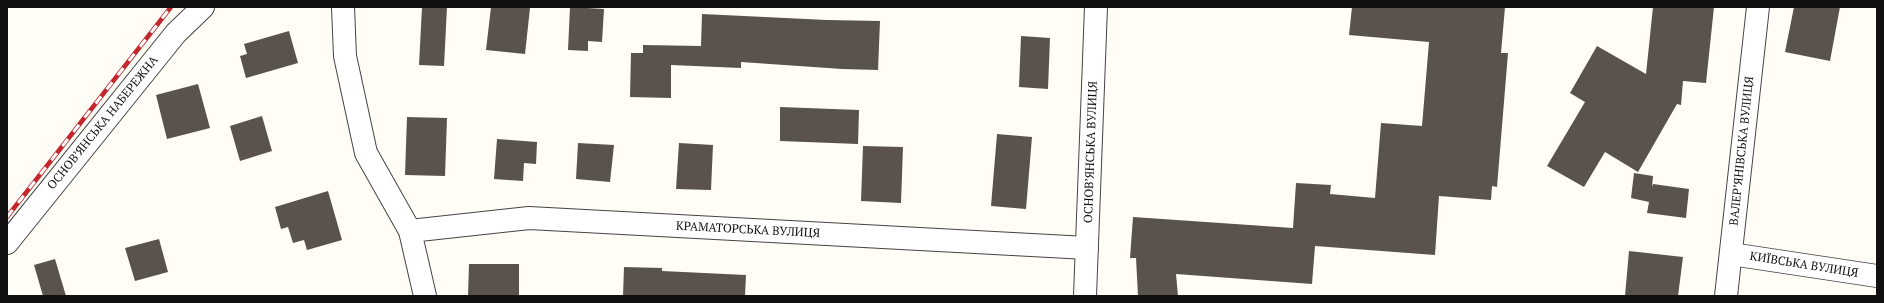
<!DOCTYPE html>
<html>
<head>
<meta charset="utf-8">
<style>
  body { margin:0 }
  #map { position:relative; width:1884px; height:303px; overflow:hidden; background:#fffdf5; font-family:"PT Serif",serif }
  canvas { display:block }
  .frame { position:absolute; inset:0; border:8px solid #111; pointer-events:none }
</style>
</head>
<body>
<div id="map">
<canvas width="1884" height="303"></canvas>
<div class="frame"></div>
</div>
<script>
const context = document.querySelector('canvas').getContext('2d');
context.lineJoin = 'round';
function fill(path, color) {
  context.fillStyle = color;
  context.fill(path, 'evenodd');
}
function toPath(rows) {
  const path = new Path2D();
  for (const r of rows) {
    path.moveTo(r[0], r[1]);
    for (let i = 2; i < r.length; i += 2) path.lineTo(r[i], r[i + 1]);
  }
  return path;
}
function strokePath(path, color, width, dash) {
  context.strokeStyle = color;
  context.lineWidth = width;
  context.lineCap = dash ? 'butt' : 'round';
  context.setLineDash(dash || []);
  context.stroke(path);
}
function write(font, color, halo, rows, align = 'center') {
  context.font = font + ' "PT Serif",serif';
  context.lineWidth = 4;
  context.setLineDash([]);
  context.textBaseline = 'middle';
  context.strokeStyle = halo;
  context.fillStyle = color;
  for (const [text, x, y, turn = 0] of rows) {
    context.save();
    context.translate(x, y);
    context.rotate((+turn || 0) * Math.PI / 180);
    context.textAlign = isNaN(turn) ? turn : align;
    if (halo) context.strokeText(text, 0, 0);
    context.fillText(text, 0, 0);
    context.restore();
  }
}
const building = toPath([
  [422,7,447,7,444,66,419,65],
  [491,7,530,8,525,54,486,50],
  [570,7,604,9,602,42,588,41,588,51,568,50],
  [1352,7,1505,7,1501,53,1508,53,1497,187,1492,186,1491,200,1439,196,1435,255,1315,246,1312,284,1176,274,1178,296,1138,296,1136,258,1130,258,1133,217,1293,228,1296,183,1331,185,1330,194,1375,198,1381,123,1422,126,1429,42,1349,35],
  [1653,7,1714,7,1706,83,1683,81,1681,105,1677,104,1638,172,1605,152,1584,187,1547,166,1585,102,1570,93,1597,46,1646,74],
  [1794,7,1840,7,1830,61,1785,52],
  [702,14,827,20,880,21,878,70,842,69,741,62,741,68,671,65,671,98,630,97,631,53,643,53,643,45,701,46],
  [289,31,298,63,246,78,240,56,247,54,244,44],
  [1021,36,1050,38,1048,89,1019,87],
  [198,84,210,128,167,139,156,95],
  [780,107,859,110,858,144,780,141],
  [262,116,272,151,240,161,230,126],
  [407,117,447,118,445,176,405,175],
  [997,134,1032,137,1026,209,991,206],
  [497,139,537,142,536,164,524,163,523,181,494,179],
  [578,143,614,145,610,182,576,179],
  [679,143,713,145,711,190,676,189],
  [863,146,903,147,901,203,861,201],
  [1634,173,1653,176,1652,187,1653,184,1689,189,1686,218,1647,213,1649,202,1631,198],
  [328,191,342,240,307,250,304,240,293,243,288,227,281,229,275,207],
  [159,239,168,272,135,281,125,248],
  [1629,251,1683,257,1678,296,1625,296],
  [55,259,66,296,43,296,34,265],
  [469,264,519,264,519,296,468,296],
  [624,267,662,268,662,271,746,275,745,296,623,296]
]);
const minor = toPath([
  [343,7,345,56,366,153,410,231,425,296],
  [410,231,529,218,1087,248],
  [7,243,176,33,203,7],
  [1731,254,1877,276]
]);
const tertiary = toPath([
  [1085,296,1096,7],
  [1726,296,1758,7]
]);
const rail = toPath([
  [7,217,171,7]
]);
const streetNames = [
  ["ОСНОВ’ЯНСЬКА НАБЕРЕЖНА",103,123,-51],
  ["ВАЛЕР’ЯНІВСЬКА ВУЛИЦЯ",1742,151,-84],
  ["ОСНОВ’ЯНСЬКА ВУЛИЦЯ",1091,152,-88],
  ["КРАМАТОРСЬКА ВУЛИЦЯ",748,230,3],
  ["КИЇВСЬКА ВУЛИЦЯ",1804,265,9]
];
fill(building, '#5a524d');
strokePath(minor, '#444', 24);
strokePath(tertiary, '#444', 24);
strokePath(minor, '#fff', 22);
strokePath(tertiary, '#fff', 22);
strokePath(rail, '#c4262e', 4.5);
strokePath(rail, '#fff', 3, [9]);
write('12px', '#111', '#fff', streetNames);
</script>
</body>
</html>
